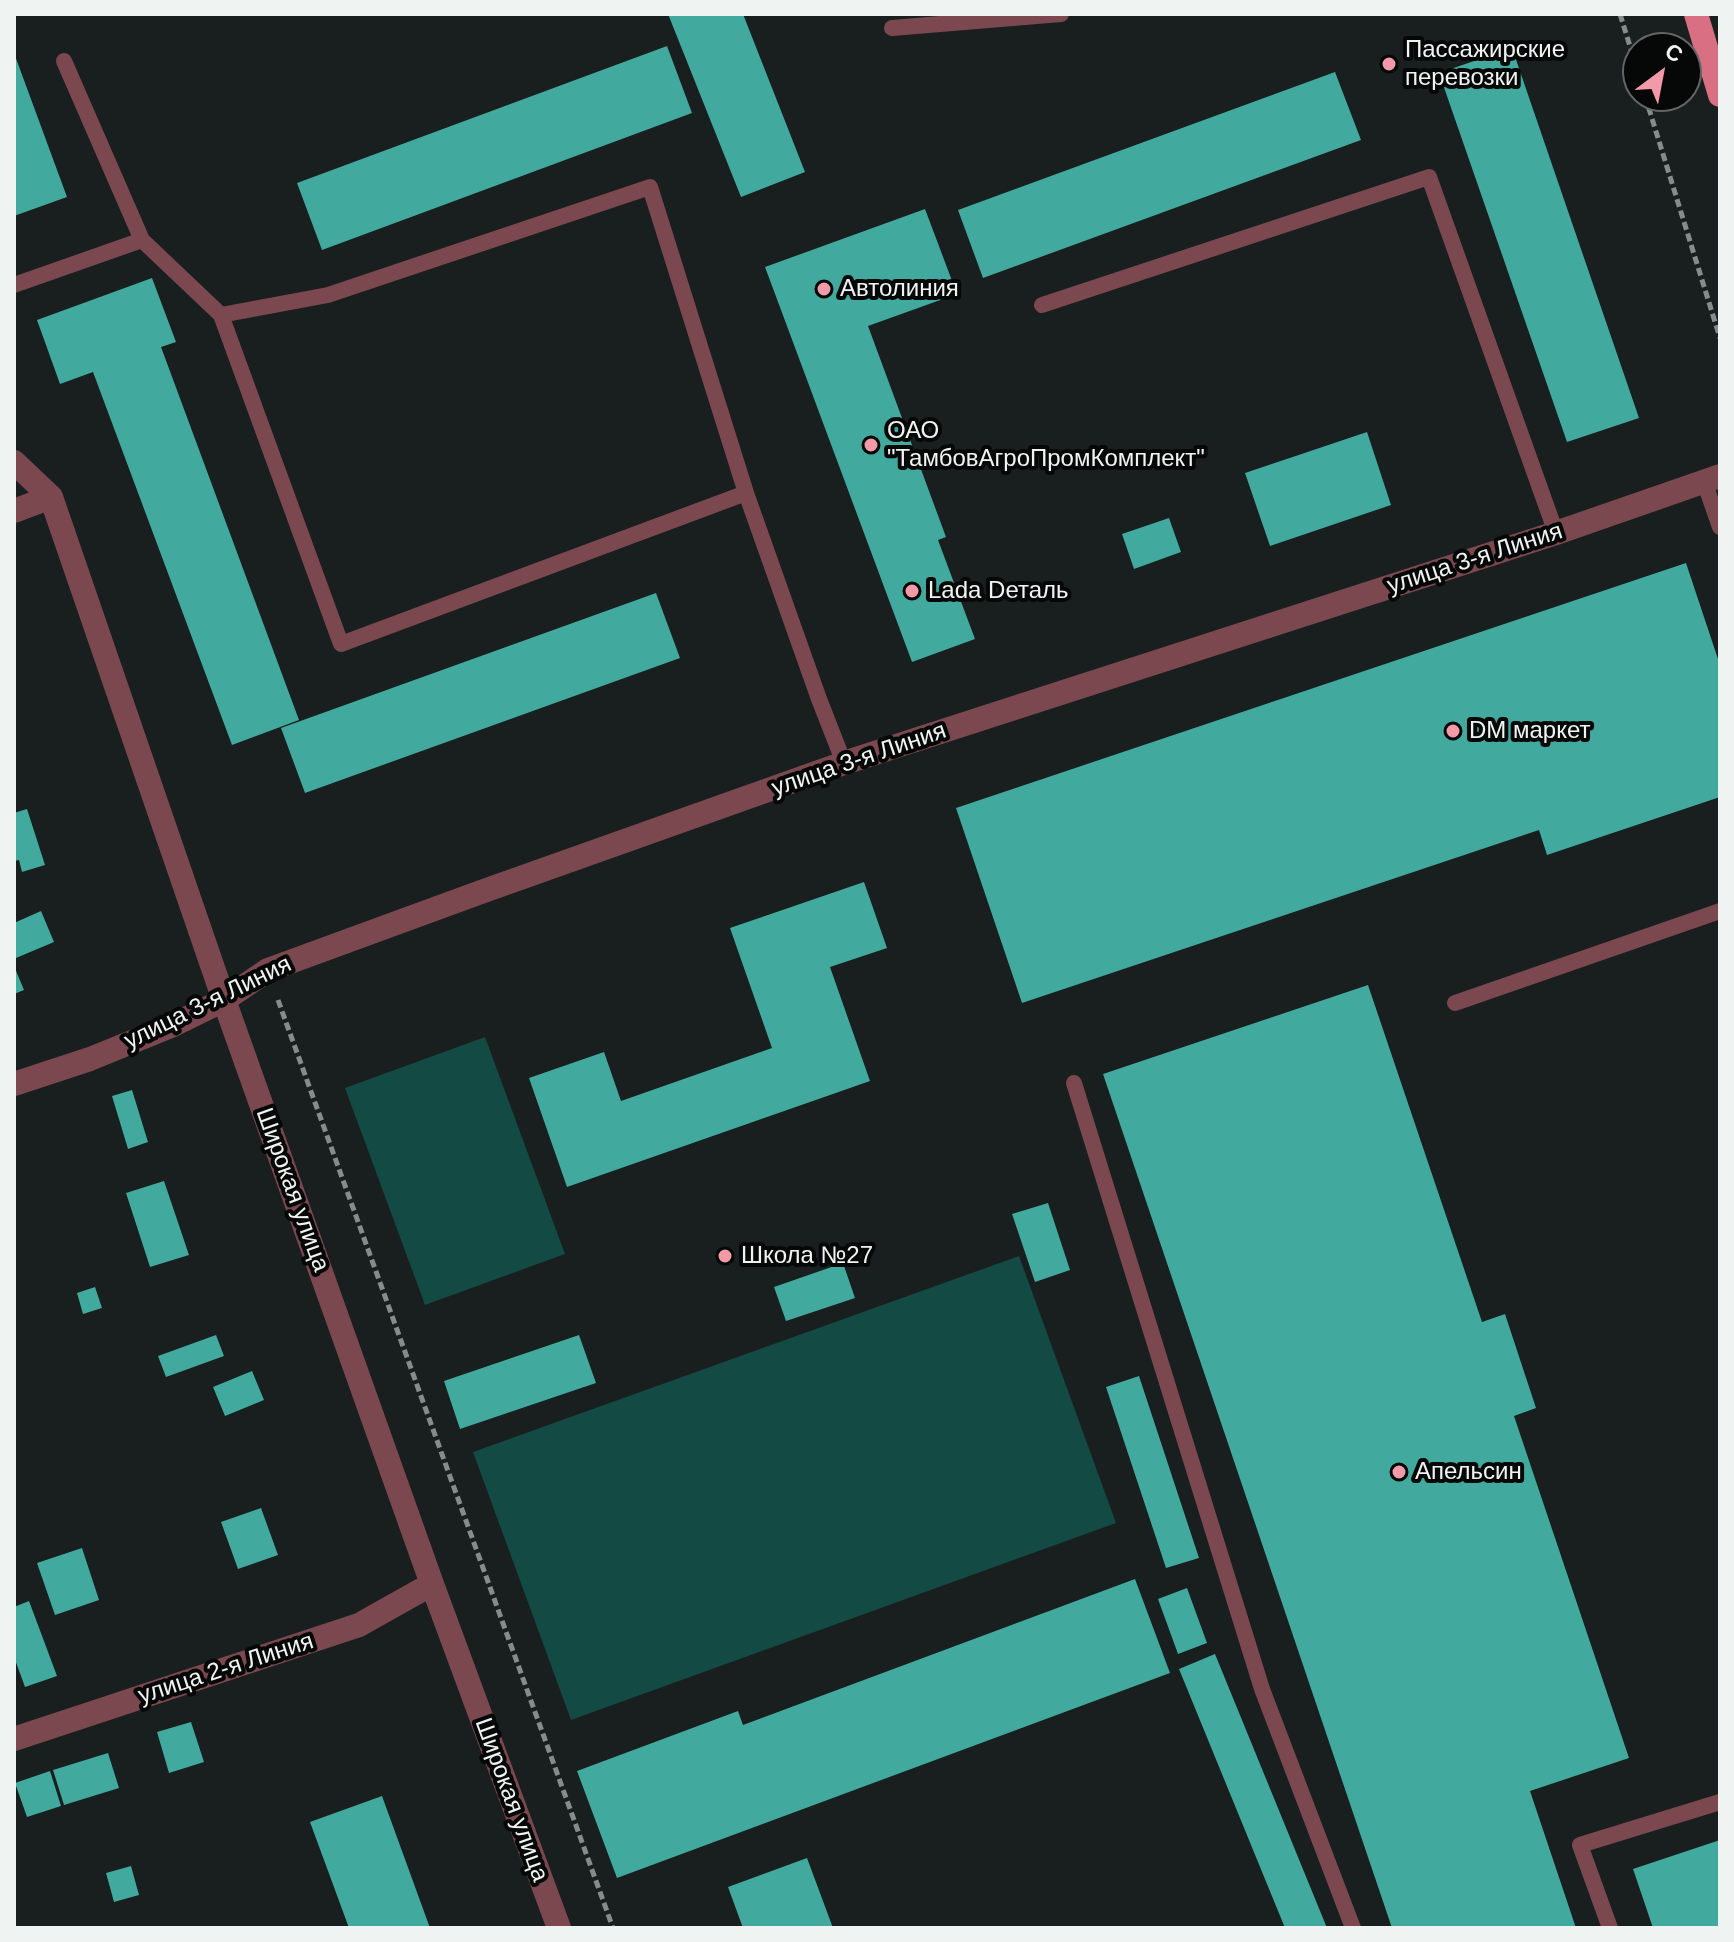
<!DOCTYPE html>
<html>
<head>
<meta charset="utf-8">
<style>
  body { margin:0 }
  #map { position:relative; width:1734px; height:1942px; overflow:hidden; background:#181f1e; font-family:Helvetica,sans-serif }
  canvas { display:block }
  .frame { position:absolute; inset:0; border:16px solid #eff4f3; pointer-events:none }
  .north { position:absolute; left:1622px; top:32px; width:80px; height:80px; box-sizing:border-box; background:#060808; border:2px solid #636666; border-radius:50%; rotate:32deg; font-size:22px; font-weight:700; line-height:32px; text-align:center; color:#eff4f3 }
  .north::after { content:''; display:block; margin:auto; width:28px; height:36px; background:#f39aa8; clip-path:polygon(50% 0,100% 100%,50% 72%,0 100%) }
</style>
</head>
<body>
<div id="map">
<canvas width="1734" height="1942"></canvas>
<div class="frame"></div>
<div class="north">С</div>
</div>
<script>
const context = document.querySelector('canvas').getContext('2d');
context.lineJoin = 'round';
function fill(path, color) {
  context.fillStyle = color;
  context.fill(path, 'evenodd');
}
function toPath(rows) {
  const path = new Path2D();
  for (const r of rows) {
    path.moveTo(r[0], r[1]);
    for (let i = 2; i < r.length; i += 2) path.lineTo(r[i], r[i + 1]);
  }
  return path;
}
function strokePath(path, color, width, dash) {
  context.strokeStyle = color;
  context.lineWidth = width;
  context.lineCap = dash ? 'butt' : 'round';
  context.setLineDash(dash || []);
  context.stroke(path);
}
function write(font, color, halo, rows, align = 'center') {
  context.font = font + ' Helvetica,sans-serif';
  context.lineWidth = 8;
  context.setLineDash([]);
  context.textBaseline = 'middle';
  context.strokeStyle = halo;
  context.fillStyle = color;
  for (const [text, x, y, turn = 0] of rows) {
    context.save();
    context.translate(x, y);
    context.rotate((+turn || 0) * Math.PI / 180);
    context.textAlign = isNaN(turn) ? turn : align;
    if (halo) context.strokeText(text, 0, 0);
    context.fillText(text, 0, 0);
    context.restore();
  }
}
const green = toPath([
  [485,1037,565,1254,425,1305,345,1088],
  [1019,1256,1116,1523,571,1720,473,1452]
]);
const building = toPath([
  [668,14,743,14,805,172,741,197],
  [667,46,692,113,322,250,297,183],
  [1512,48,1639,418,1567,442,1439,73],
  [14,53,67,197,14,216],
  [1335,72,1361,140,983,278,958,210],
  [925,209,957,294,868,326,946,537,938,540,975,639,912,662,765,267],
  [152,278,176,342,161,347,299,720,232,745,93,372,60,384,37,320],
  [1367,432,1391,505,1270,546,1245,473],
  [1169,518,1181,552,1134,569,1122,534],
  [1686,563,1720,665,1720,797,1547,855,1539,830,1022,1003,956,808],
  [656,593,680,658,305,793,281,728],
  [27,809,45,865,22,872,19,860,14,861,14,813],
  [864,882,887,948,830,967,870,1081,567,1187,529,1078,604,1052,621,1101,772,1048,730,928],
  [41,911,54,942,16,958,14,953,14,923],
  [14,966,24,990,14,994],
  [1368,985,1482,1322,1505,1314,1536,1408,1514,1416,1629,1758,1530,1791,1576,1928,1392,1928,1103,1074],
  [132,1090,148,1142,128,1149,112,1096],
  [164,1181,189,1255,150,1267,126,1193],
  [1048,1203,1070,1270,1035,1282,1012,1214],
  [843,1263,855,1298,786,1321,774,1287],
  [95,1287,102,1308,83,1314,77,1293],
  [216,1335,224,1356,166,1377,158,1356],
  [579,1335,596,1383,460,1429,444,1381],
  [252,1371,264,1400,225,1416,213,1387],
  [1139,1376,1199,1558,1166,1568,1106,1387],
  [261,1508,278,1555,238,1569,221,1522],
  [82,1548,99,1600,55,1615,37,1563],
  [1135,1579,1170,1673,617,1878,577,1771,738,1711,743,1725],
  [1187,1588,1207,1643,1178,1654,1158,1599],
  [29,1601,57,1676,25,1687,14,1657,14,1607],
  [1215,1654,1327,1928,1285,1928,1179,1669],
  [191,1722,204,1762,169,1773,157,1732],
  [108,1753,119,1788,64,1805,53,1770],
  [50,1771,61,1806,27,1817,15,1783],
  [382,1796,430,1928,349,1928,310,1822],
  [1720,1840,1720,1928,1653,1928,1633,1869],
  [807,1858,833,1928,743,1928,728,1887],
  [131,1866,139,1895,114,1902,106,1873]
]);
const path = toPath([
  [1620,14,1638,72],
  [1645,96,1720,338],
  [278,1000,613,1928]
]);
const lane = toPath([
  [892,28,1061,14],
  [64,61,142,240,221,315,328,295,650,187,746,493,819,699,844,763],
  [14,285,142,240],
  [1042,305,1429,177,1556,533],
  [221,315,341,644,746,493],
  [1704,481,1720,527],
  [1455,1003,1720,911],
  [1074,1083,1262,1689,1353,1928],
  [1610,1928,1580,1845,1720,1802]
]);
const street = toPath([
  [14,462,51,497,224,1000,432,1584,559,1928],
  [14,511,51,497],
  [14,1084,90,1059,171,1026,224,1000,268,970,481,892,844,763,1556,533,1720,476],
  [14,1739,359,1625,432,1584]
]);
const primary = toPath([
  [1696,14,1720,95]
]);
const markers = [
  [1389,64,8,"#f39aa8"],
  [824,289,8,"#f39aa8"],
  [871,445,8,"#f39aa8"],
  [912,591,8,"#f39aa8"],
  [1453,731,8,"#f39aa8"],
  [725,1256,8,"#f39aa8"],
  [1399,1472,8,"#f39aa8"]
];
const poiNames = [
  ["Пассажирские",1405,50],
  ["перевозки",1405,78],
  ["Автолиния",840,289],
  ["ОАО",887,431],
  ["\"ТамбовАгроПромКомплект\"",887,459],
  ["Lada Dеталь",928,591],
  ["DM маркет",1469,731],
  ["Школа №27",741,1256],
  ["Апельсин",1415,1472]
];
const streetNames = [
  ["улица 3-я Линия",1475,559,-18],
  ["улица 3-я Линия",859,760,-19],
  ["улица 3-я Линия",208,1003,-26],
  ["Широкая улица",292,1190,70],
  ["улица 2-я Линия",226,1669,-18],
  ["Широкая улица",511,1800,70]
];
fill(green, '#144a44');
fill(building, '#41a99d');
strokePath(path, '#868c8b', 5, [8, 4]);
strokePath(lane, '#7b4850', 16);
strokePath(street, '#7b4850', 24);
strokePath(primary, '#d86f83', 24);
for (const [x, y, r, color] of markers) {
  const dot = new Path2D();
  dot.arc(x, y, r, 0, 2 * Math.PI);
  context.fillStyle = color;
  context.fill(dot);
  strokePath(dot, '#060808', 3);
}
write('24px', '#eff4f3', '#060808', poiNames, 'left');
write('24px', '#eff4f3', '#060808', streetNames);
</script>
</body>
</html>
